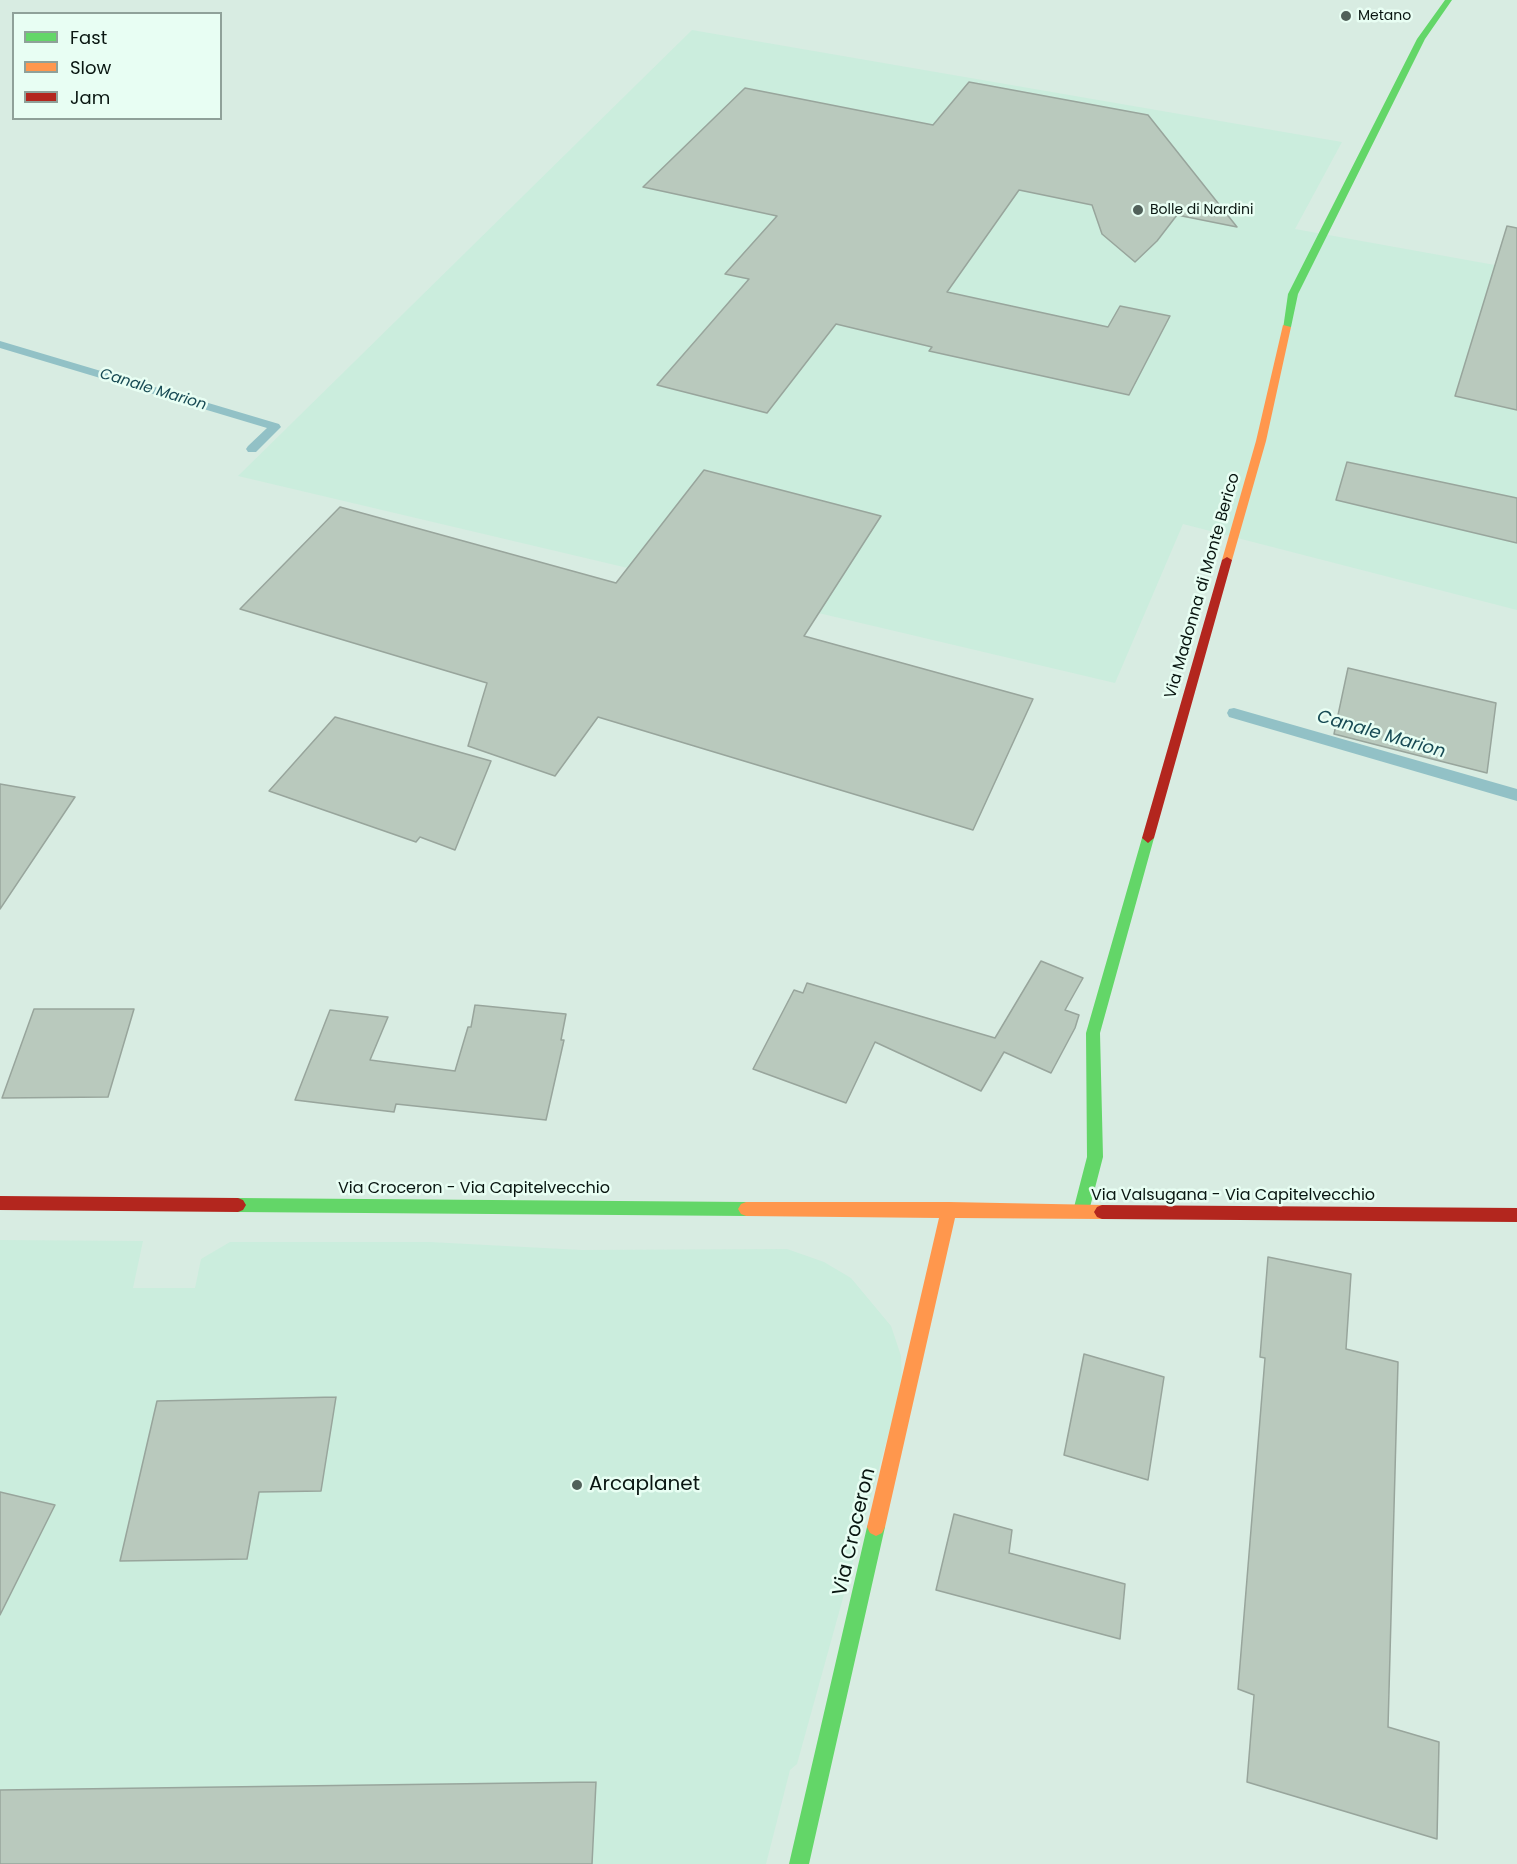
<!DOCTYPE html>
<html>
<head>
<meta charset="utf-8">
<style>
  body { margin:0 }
  #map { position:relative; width:1517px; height:1864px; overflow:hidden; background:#d8ece2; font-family:Poppins,sans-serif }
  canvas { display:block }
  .legend { position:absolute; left:12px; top:12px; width:210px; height:108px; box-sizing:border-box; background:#e8fef3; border:2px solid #8fa199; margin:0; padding:8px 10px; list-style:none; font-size:18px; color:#091611 }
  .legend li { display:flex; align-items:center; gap:12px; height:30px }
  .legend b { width:30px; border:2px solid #8fa199 }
</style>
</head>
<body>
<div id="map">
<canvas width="1517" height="1864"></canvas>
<ul class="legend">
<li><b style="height:8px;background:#63d668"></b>Fast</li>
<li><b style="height:8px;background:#ff974d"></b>Slow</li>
<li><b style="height:8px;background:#b3261e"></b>Jam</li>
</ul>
</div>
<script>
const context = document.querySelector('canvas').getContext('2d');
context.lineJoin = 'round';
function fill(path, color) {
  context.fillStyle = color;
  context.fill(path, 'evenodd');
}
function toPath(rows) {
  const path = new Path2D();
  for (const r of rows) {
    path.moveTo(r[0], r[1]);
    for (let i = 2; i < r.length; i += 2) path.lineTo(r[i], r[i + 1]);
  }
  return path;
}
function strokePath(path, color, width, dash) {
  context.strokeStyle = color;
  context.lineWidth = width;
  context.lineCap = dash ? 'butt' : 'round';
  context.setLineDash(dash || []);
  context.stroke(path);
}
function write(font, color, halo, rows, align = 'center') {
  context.font = font + ' Poppins,sans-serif';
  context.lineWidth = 5;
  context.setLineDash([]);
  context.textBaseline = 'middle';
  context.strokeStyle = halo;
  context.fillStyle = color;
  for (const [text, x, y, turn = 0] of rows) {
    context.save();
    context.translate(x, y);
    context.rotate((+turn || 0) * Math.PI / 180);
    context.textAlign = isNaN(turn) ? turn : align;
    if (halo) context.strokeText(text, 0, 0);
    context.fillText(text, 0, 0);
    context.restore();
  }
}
const built = toPath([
  [692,30,1342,142,1295,229,1517,269,1517,610,1183,524,1115,683,238,476],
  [0,1240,143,1241,133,1288,195,1288,201,1259,230,1242,430,1242,582,1250,787,1249,824,1262,851,1278,891,1326,901,1356,902,1385,797,1764,790,1770,766,1864,0,1864]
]);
const stream = toPath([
  [0,341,279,424,281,427,256,452,248,452,246,449,248,446,267,428,0,348,0,341],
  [1234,708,1517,789,1517,801,1229,717,1227,713,1229,709,1234,708]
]);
const building = toPath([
  [969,82,1148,115,1237,227,1177,215,1157,241,1135,262,1102,234,1092,205,1019,190,947,292,1108,327,1120,306,1170,316,1129,395,929,351,932,347,836,324,767,413,657,385,749,279,725,274,777,216,643,187,745,88,933,125,969,82],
  [1507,226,1517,228,1517,410,1455,396,1507,226],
  [1347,462,1517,498,1517,543,1336,500,1347,462],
  [704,470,881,516,804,636,1033,699,973,830,598,717,555,776,468,746,487,683,240,609,340,507,616,583,704,470],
  [1348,668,1496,703,1487,773,1334,734,1348,668],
  [335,717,491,761,455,850,420,837,416,842,269,791,335,717],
  [0,784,75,797,0,909,0,784],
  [1041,961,1083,978,1065,1010,1079,1015,1075,1028,1051,1073,1004,1052,981,1091,875,1042,846,1103,753,1069,794,990,803,993,807,983,995,1038,1041,961],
  [475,1005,566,1014,561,1040,564,1040,546,1120,396,1104,394,1112,295,1100,330,1010,388,1017,370,1060,455,1071,468,1027,471,1027,475,1005],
  [34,1009,134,1009,108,1097,2,1098,34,1009],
  [1268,1257,1351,1274,1346,1349,1398,1362,1388,1727,1439,1742,1437,1839,1247,1782,1254,1695,1238,1689,1265,1358,1260,1357,1268,1257],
  [1084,1354,1164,1377,1148,1480,1064,1455,1084,1354],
  [336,1397,321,1491,259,1492,247,1559,120,1561,157,1401,336,1397],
  [0,1492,55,1505,0,1615,0,1492],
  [954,1514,1012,1530,1009,1553,1125,1584,1120,1639,936,1590,954,1514],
  [596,1782,592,1864,0,1864,0,1790,596,1782]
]);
const fast = toPath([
  [1445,0,1452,0,1425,39,1298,294,1291,327,1283,329,1288,294,1417,39,1445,0],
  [1148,833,1154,838,1100,1033,1103,1157,1089,1211,1086,1216,1081,1218,1076,1216,1073,1211,1087,1157,1086,1033,1142,838,1148,833],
  [238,1198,746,1202,751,1204,754,1209,751,1214,746,1216,238,1212,233,1210,230,1205,233,1200,238,1198],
  [876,1518,882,1521,885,1527,809,1864,789,1864,867,1527,870,1521,876,1518]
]);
const slow = toPath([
  [1283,325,1291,327,1266,441,1232,560,1227,563,1222,560,1256,441,1283,325],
  [746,1202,949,1202,1102,1205,1107,1207,1110,1212,1107,1217,1102,1219,955,1218,885,1527,882,1533,876,1536,870,1533,867,1527,939,1218,746,1216,741,1214,738,1209,741,1204,746,1202]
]);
const jam = toPath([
  [1227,557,1232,560,1154,838,1148,843,1142,838,1222,560,1227,557],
  [0,1196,238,1198,243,1200,246,1205,243,1210,238,1212,0,1210,0,1196],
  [1102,1205,1517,1208,1517,1222,1102,1219,1097,1217,1094,1212,1097,1207,1102,1205]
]);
const markers = [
  [1346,16,6,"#51615a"],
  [1138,210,6,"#51615a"],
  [577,1485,6,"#51615a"]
];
const farPoinames = [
  ["Metano",1358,16],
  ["Bolle di Nardini",1150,210]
];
const farWaternames = [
  ["Canale Marion",153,390,17]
];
const streetNames = [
  ["Via Madonna di Monte Berico",1203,586,-74],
  ["Via Croceron - Via Capitelvecchio",474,1189],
  ["Via Valsugana - Via Capitelvecchio",1233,1196]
];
const waterNames = [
  ["Canale Marion",1381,735,16]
];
const nearPoinames = [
  ["Arcaplanet",589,1485]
];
const nearStreetnames = [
  ["Via Croceron",855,1532,-77]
];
fill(built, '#cbeddd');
fill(stream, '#92c1c6');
fill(building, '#b9c9bd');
strokePath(building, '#98a59c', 1.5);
fill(fast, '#63d668');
fill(slow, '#ff974d');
fill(jam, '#b3261e');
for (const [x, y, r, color] of markers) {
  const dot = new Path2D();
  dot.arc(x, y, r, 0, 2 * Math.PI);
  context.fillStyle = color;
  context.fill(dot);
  strokePath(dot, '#e8fef3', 2);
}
write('14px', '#091611', '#e8fef3', farPoinames, 'left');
write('italic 15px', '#174a54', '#e8fef3', farWaternames);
write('16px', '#091611', '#e8fef3', streetNames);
write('italic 18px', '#174a54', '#e8fef3', waterNames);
write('20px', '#091611', '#e8fef3', nearPoinames, 'left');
write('20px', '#091611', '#e8fef3', nearStreetnames);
</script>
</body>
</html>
